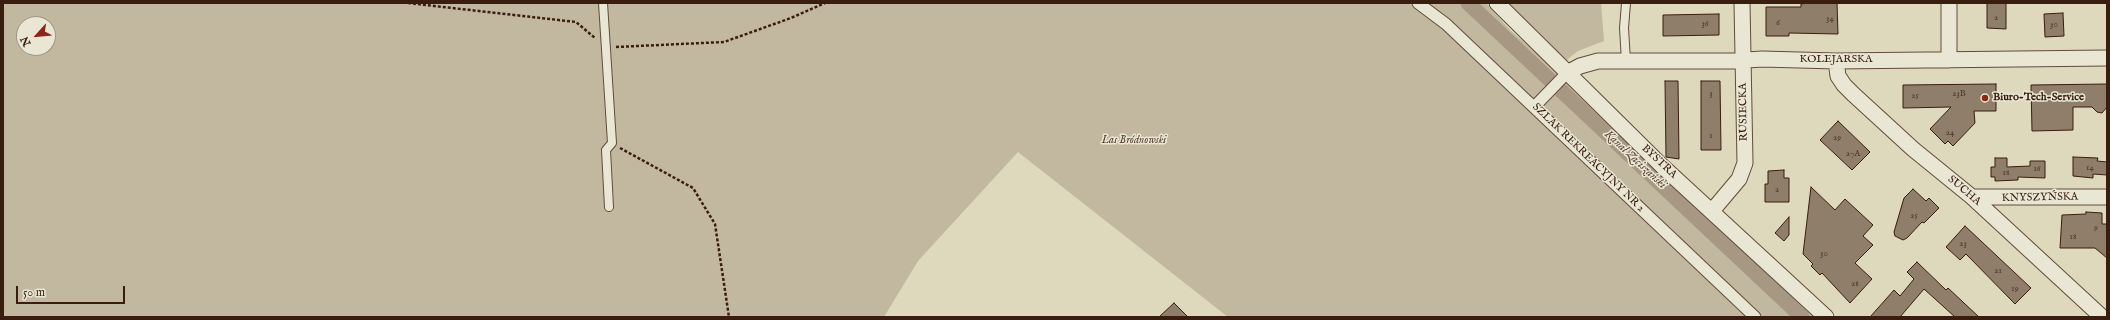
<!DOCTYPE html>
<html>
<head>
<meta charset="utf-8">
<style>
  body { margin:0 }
  #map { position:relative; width:2110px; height:320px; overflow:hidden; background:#ded8bd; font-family:"IM FELL English",serif }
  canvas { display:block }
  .frame { position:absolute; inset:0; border:4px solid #391d0f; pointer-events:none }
  .north { position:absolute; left:16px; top:16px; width:40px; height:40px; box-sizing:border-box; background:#eae6d4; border:1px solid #a39685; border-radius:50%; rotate:243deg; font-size:11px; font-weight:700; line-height:16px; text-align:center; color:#391d0f }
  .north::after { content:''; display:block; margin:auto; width:14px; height:18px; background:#8f2418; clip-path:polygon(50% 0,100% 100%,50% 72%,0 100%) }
  .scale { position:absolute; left:16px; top:286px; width:109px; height:18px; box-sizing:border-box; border:2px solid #391d0f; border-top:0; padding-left:5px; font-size:12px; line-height:14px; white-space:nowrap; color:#391d0f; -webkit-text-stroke:3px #eae6d4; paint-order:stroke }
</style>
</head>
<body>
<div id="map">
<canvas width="2110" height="320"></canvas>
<div class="frame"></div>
<div class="north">N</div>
<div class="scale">50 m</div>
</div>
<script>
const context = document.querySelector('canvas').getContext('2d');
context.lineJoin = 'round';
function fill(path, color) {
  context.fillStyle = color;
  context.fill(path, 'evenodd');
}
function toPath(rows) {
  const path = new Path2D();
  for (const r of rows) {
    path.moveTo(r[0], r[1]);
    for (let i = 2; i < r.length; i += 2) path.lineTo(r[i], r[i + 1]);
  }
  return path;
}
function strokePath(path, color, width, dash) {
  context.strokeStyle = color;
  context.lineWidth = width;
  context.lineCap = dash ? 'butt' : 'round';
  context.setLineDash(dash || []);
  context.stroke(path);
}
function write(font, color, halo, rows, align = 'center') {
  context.font = font + ' "IM FELL English",serif';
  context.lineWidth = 3;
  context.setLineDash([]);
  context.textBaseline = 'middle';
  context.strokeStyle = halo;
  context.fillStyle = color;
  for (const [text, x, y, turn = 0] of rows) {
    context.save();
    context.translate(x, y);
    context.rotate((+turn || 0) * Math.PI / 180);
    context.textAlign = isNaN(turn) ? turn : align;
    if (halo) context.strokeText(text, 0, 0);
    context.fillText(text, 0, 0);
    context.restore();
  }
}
const green = toPath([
  [3,3,1408,3,1419,8,1425,3,1465,3,1799,317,1228,317,1018,152,918,261,884,317,3,317],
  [24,24,48,24,48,48,24,48],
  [1472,3,1486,3,1510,30,1560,73,1553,80],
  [1509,3,1601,3,1604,41,1578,51,1564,62],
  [1566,80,1818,317,1806,317,1560,86]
]);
const canal = toPath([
  [1468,3,1802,317]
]);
const building = toPath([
  [1807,3,1837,3,1838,34,1789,33,1789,36,1766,36,1766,7,1801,7,1801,4,1807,3],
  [1987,3,2006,3,2006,29,1987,28,1987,3],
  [2063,13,2064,36,2045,37,2044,14,2063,13],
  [1719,14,1719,35,1663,36,1663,15,1719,14],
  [1665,81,1678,81,1679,159,1666,157,1665,81],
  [1701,81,1720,81,1721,150,1701,150,1701,81],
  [1996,84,1996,111,1974,111,1975,123,1953,146,1948,141,1945,144,1930,129,1951,107,1903,108,1903,85,1996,84],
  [2107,84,2107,107,2102,113,2097,112,2092,107,2073,107,2073,130,2032,131,2031,85,2107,84],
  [1838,121,1870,152,1852,170,1820,140,1838,121],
  [2073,157,2098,158,2097,161,2107,162,2107,175,2093,174,2093,178,2073,176,2073,157],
  [1995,158,2007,158,2007,167,2030,166,2030,161,2045,161,2045,178,2018,177,2018,180,1995,181,1995,177,1991,177,1991,167,1995,167,1995,158],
  [1784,170,1784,178,1789,178,1789,202,1765,202,1765,184,1768,184,1768,171,1784,170],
  [1811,187,1835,210,1845,199,1873,225,1863,236,1873,245,1855,263,1872,279,1850,303,1822,273,1820,275,1811,266,1813,264,1803,254,1811,187],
  [1913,189,1926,201,1929,198,1939,208,1924,223,1922,222,1907,238,1903,240,1895,236,1894,232,1904,198,1913,189],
  [2086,212,2102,213,2102,224,2107,224,2107,258,2095,248,2060,248,2062,215,2086,214,2086,212],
  [1789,217,1789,235,1784,241,1775,233,1789,217],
  [1965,226,2031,288,2015,304,1966,254,1960,260,1946,247,1965,226],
  [1917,262,1946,290,1948,288,1979,317,1955,317,1924,289,1900,317,1870,317,1894,290,1900,296,1914,279,1907,272,1917,262],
  [1174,303,1188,317,1159,317,1174,303]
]);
const path = toPath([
  [408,3,576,22,595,38],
  [616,47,724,42,791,18,825,3],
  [620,148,693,188,715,224,729,317]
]);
const service = toPath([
  [603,3,612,143,606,150,609,207],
  [1626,61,1624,28,1626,3]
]);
const pedestrian = toPath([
  [1418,3,1446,24,1755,317],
  [1534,107,1567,73]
]);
const minor = toPath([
  [1497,3,1662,166,1826,317],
  [1949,3,1949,60],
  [1836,61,1838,76,1844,85,1853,94,1913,149,1972,197,2102,317],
  [1567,73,1580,66,1598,61,1733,61,1762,59,1836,61,2107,58],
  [1972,197,2107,197],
  [1712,211,1739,179,1745,163,1742,3]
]);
const markers = [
  [1985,98,4,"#8f2418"]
];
const numberNames = [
  ["2",1996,18],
  ["34",1830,19],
  ["6",1778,23],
  ["36",1705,24],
  ["30",2054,25],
  ["3",1711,94],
  ["23B",1959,94],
  ["25",1915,96],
  ["24",1950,133],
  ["1",1711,136],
  ["29",1837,138],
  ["27A",1853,154],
  ["14",2090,168],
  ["16",2037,169],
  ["18",2006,173],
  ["2",1777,190],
  ["25",1914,216],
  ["9",2096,228],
  ["18",2073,237],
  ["23",1963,244],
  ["30",1824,254],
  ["21",1998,271],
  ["28",1855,284],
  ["19",2015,289]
];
const streetNames = [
  ["KOLEJARSKA",1836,60],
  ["RUSIECKA",1744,112,-91],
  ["SZLAK REKREACYJNY NR 2",1588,158,44],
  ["BYSTRA",1659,162,43],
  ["SUCHA",1964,191,40],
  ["KNYSZYŃSKA",2040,198,-1]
];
const poiNames = [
  ["Biuro-Tech-Service",1993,98]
];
const parkNames = [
  ["Las Bródnowski",1134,141]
];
const waterNames = [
  ["Kanał Zaciszański",1635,160,43]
];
fill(green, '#c2b89f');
strokePath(canal, '#a69882', 15);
fill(building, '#8f7e69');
strokePath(building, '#391d0f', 1);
strokePath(service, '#624c3a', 10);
strokePath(pedestrian, '#624c3a', 13);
strokePath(minor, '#624c3a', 17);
strokePath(path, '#391d0f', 2.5, [3, 2]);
strokePath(service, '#eae6d4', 8);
strokePath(pedestrian, '#eae6d4', 11);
strokePath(minor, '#eae6d4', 15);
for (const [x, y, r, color] of markers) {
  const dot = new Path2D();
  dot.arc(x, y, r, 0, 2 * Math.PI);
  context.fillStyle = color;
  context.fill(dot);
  strokePath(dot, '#eae6d4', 1.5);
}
write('9px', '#4e3526', null, numberNames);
write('11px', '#391d0f', '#eae6d4', streetNames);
write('bold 11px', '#391d0f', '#eae6d4', poiNames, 'left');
write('italic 11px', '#5b4433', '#eae6d4', parkNames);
write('italic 12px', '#5f4837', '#eae6d4', waterNames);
</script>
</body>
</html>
